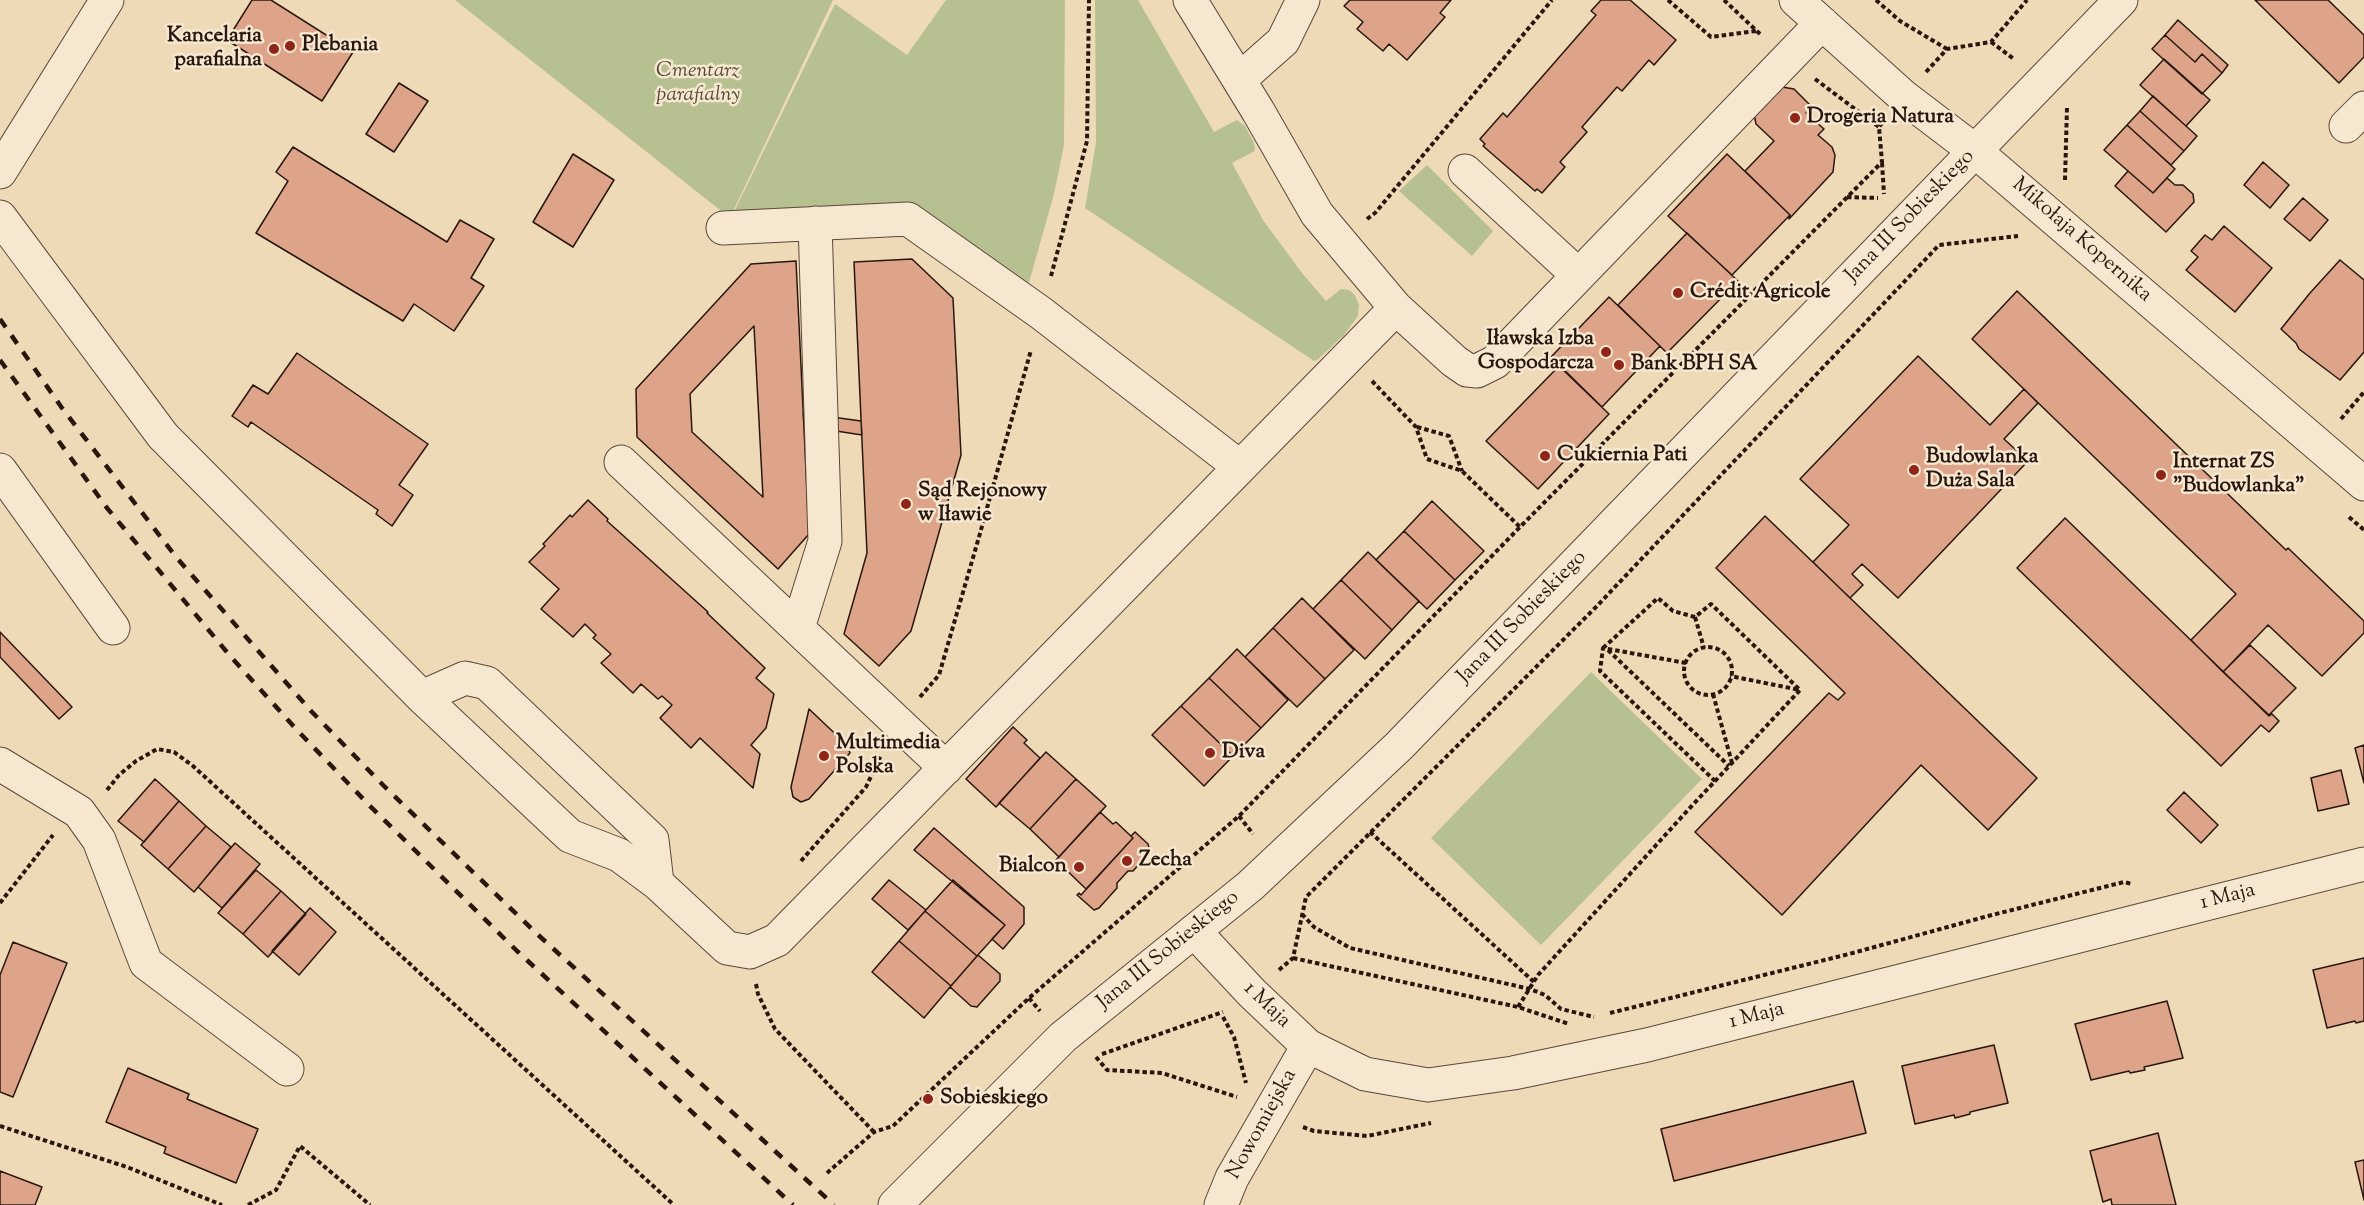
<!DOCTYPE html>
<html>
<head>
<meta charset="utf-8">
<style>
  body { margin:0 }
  canvas { display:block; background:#efdab7 }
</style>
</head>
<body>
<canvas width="2364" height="1205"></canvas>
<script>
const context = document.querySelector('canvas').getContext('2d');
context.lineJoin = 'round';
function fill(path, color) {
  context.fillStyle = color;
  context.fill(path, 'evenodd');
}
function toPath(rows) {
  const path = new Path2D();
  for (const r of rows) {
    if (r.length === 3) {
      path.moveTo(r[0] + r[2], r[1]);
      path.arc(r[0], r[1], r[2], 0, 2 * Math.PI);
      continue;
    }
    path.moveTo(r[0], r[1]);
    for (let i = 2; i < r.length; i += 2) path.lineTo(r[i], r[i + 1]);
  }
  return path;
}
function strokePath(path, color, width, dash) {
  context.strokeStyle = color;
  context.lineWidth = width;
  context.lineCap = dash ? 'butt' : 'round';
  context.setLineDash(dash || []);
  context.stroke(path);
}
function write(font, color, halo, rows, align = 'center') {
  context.font = font + ' "Sorts Mill Goudy",serif';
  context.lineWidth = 5;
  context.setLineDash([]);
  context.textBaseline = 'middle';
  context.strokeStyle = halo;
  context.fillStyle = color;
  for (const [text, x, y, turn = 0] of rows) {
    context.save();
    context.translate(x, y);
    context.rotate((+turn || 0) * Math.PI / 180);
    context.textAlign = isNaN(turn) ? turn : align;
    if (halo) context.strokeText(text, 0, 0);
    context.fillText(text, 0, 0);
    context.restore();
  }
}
const green = toPath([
  [455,0,833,0,730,218],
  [946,0,1065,0,1064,145,1054,194,1028,286,912,203,734,212,835,4,907,55],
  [1095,0,1138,0,1214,132,1237,120,1245,126,1254,143,1255,151,1232,163,1263,220,1302,273,1326,301,1341,289,1349,290,1355,295,1359,305,1358,316,1343,336,1317,360,1314,361,1085,208,1096,142],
  [1427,165,1493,231,1472,256,1399,191],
  [1591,672,1702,779,1541,945,1431,838]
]);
const building = toPath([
  [252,0,271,0,353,52,322,101,227,40,252,0],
  [1350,0,1451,0,1440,13,1445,17,1407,60,1389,44,1383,51,1357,29,1363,22,1344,6,1350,0],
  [1601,0,1630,0,1676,40,1654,65,1649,60,1622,91,1617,87,1582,127,1587,132,1560,162,1565,167,1542,193,1537,189,1535,191,1483,146,1485,144,1480,139,1503,113,1507,117,1596,15,1591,11,1601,0],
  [2255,0,2328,0,2364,35,2364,57,2339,83,2255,0],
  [2178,20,2228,65,2222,73,2202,54,2195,62,2165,35,2178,20],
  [2165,35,2195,62,2202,54,2222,73,2202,94,2152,49,2165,35],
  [2164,59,2210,100,2186,126,2140,85,2164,59],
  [399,83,428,101,394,152,366,134,399,83],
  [1782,87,1794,89,1812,107,1806,113,1824,129,1818,135,1832,147,1835,155,1833,172,1789,219,1790,215,1745,171,1774,141,1756,124,1754,114,1782,87],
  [2153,96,2197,136,2184,151,2140,111,2153,96],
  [2140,111,2184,151,2171,165,2127,125,2140,111],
  [2127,125,2175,169,2153,193,2104,150,2127,125],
  [293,147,447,242,460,220,494,239,471,278,484,286,454,331,414,304,403,321,256,233,288,181,276,172,293,147],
  [573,154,614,180,573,247,533,222,573,154],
  [1727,154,1790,215,1732,275,1668,216,1727,154],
  [2263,162,2289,185,2270,208,2244,185,2263,162],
  [2128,171,2153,193,2167,178,2175,185,2183,185,2193,194,2194,202,2166,232,2115,186,2128,171],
  [2303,198,2328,220,2310,241,2284,219,2303,198],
  [2224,226,2272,268,2235,312,2186,270,2198,257,2191,251,2205,235,2212,240,2224,226],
  [1687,233,1738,281,1667,353,1618,305,1687,233],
  [912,259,953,298,961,455,911,631,879,666,844,634,867,553,854,262,912,259],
  [2340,260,2364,280,2364,352,2340,380,2299,349,2296,343,2281,329,2310,293,2340,260],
  [796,261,809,534,778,569,637,437,636,389,751,264,796,261],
  [754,326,763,497,692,432,690,394,754,326],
  [2017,291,2286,550,2288,548,2364,621,2364,633,2322,676,2268,625,2223,672,2191,640,2236,594,1972,339,2017,291],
  [1609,297,1660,346,1602,407,1551,357,1609,297],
  [297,353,428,444,399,485,413,495,392,526,376,514,378,510,251,422,248,427,232,416,253,385,268,394,297,353],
  [1918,356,1990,425,2024,389,2038,403,2004,439,2028,461,1898,598,1862,564,1852,574,1863,585,1850,598,1813,562,1849,525,1800,479,1918,356],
  [1559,366,1609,414,1538,489,1486,441,1559,366],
  [803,413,861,421,862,435,804,426,803,413],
  [588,500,608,519,607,521,708,612,707,613,765,668,756,678,774,694,766,728,751,745,760,754,753,788,700,738,691,748,660,718,672,705,662,696,658,699,641,684,633,693,601,663,611,654,593,638,596,635,585,624,573,637,541,609,559,589,529,562,545,546,543,544,570,515,572,517,588,500],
  [1432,501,1484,551,1455,580,1404,531,1432,501],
  [1765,516,2037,778,1988,830,1921,765,1782,915,1695,832,1829,693,1838,700,1845,693,1716,568,1765,516],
  [2065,518,2269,716,2272,714,2279,721,2269,732,2261,725,2221,766,2017,568,2065,518],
  [1404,531,1455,580,1427,609,1376,560,1404,531],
  [1368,552,1419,601,1392,630,1341,580,1368,552],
  [1341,580,1392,630,1365,659,1313,609,1341,580],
  [1302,598,1354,650,1325,679,1273,628,1302,598],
  [1273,628,1325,679,1297,707,1245,657,1273,628],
  [0,632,72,707,59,719,0,657,0,632],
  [2250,645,2296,688,2269,715,2223,672,2250,645],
  [1237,649,1288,700,1261,728,1209,678,1237,649],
  [1209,678,1261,728,1233,756,1181,706,1209,678],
  [1181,706,1233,756,1204,786,1152,735,1181,706],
  [809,709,847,745,850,753,809,799,801,802,793,797,791,787,809,709],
  [1013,727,1027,740,1024,743,1040,758,996,807,966,779,1013,727],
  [2364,745,2364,783,2355,748,2364,745],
  [1046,752,1076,779,1030,829,999,803,1046,752],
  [2341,770,2349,804,2318,811,2311,778,2341,770],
  [155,779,179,801,144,842,118,821,155,779],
  [1076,779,1106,806,1059,857,1030,829,1076,779],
  [2184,792,2218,825,2201,843,2167,810,2184,792],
  [179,801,206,826,168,869,141,845,179,801],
  [1100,812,1113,824,1116,822,1133,838,1086,889,1056,860,1100,812],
  [206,826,231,847,194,892,168,869,206,826],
  [934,828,1024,907,1024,924,1003,949,992,939,1005,925,914,850,934,828],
  [1135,832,1148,844,1150,852,1133,871,1128,871,1117,883,1117,888,1099,908,1094,910,1077,895,1079,893,1081,895,1133,838,1131,836,1135,832],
  [235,843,260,864,222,908,198,887,235,843],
  [256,870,281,891,243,934,218,913,256,870],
  [889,880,926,910,908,930,872,899,889,880],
  [953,880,1005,925,977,956,925,911,953,880],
  [281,891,306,914,268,957,243,934,281,891],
  [310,908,336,932,299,975,272,951,310,908],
  [925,911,977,956,951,986,899,941,925,911],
  [899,941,951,986,924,1018,872,972,899,941],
  [13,942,67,963,13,1097,0,1092,0,975,13,942],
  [978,955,1000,974,1000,981,977,1007,971,1006,950,987,978,955],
  [2364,958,2364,1021,2356,1023,2355,1021,2327,1028,2313,970,2364,958],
  [2167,1001,2183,1058,2144,1067,2145,1070,2130,1073,2129,1071,2091,1080,2075,1024,2167,1001],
  [1994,1045,2008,1103,1970,1112,1970,1114,1955,1118,1954,1115,1915,1124,1902,1066,1994,1045],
  [128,1068,189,1094,187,1099,258,1129,236,1183,164,1153,166,1147,106,1122,128,1068],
  [1853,1081,1866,1133,1674,1181,1661,1129,1853,1081],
  [2158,1133,2176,1205,2112,1205,2111,1199,2103,1202,2090,1151,2158,1133],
  [2364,1160,2364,1200,2355,1162,2364,1160],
  [0,1171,42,1187,35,1205,0,1205,0,1171]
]);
const path = toPath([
  [1668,0,1711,37,1756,31],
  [1724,0,1760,34],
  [1876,0,1900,21,1947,49],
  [1991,42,2014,59],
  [1926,72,1947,49,1991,42,2027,0],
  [1815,79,1879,127],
  [1882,163,1884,194],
  [2065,180,2067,107],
  [1847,197,1878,198],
  [1367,219,1375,213,1552,0],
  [1051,276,1087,141,1089,0],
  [1372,381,1416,427,1427,459,1462,471,1520,527],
  [2341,419,2364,392],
  [1417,427,1449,436,1462,471],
  [2349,517,2364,530],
  [1695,617,1704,648],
  [1708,671,24],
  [1603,648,1658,598,1673,611,1695,617,1711,604,1800,690],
  [1608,650,1729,766],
  [1686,663,1603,648,1600,671,1715,781],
  [1713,694,1732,763],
  [920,697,939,675,979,537,1031,350],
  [107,790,119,775,136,761,157,749,174,752,193,766,674,1205],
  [1239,816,1253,834],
  [1370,832,1534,982],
  [801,861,866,787,881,755],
  [0,903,53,835],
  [1302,914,1314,927,1350,948,1530,989,1545,995,1561,1009,1594,1017],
  [1293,958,1518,1007,1569,1024],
  [1279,970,1293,958,1306,897,1596,607,1939,245,2018,236],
  [756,984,758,994,775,1029,874,1132],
  [1029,998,1040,1011],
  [1518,1007,1538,975,1688,810,1800,690,1730,676],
  [1610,1013,1849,954,1988,916,2124,882,2132,884],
  [1223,1017,1234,1037,1246,1083],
  [1102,1054,1223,1012],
  [1096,1057,1107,1070,1162,1073,1237,1097],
  [0,1126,127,1167,222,1205],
  [1303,1127,1314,1131,1367,1136,1431,1123],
  [827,1173,874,1132,893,1126,1029,998,1239,816,1520,527,1882,162,1879,127,1882,123],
  [248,1205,276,1190,300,1146,370,1205]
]);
const minor = toPath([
  [1190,0,1258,111,1317,214,1396,308,1454,361,1467,370,1477,371,1495,362,1822,23],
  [1796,0,1904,97,1975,151,2364,484],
  [1239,80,1283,41,1303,0],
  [2346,126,2364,108],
  [1465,171,1578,275],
  [0,172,107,0],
  [0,217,163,436,422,697,570,836,619,855,657,883,652,840,487,683,465,678,422,697],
  [723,228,908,219,1041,313,1240,467],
  [621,462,946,768],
  [0,470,113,628],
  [798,628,825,541,815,223],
  [0,764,79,812,99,840,146,963,287,1069],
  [657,883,727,948,750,952,777,940,1396,308],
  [1194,931,1252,993,1308,1046,1365,1074,1428,1085,1513,1073,1647,1045,2364,864],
  [895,1205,1063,1037,1250,886,1399,746,2121,0],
  [1221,1205,1232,1178,1308,1046]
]);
const rail = toPath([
  [0,319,62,408,176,557,311,711,384,786,535,932,834,1205],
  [0,360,107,508,231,657,297,730,368,804,517,951,793,1205]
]);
const markers = [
  [290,46,6,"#8f2418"],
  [274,49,6,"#8f2418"],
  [1795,118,6,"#8f2418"],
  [1678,293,6,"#8f2418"],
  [1606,352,6,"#8f2418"],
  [1619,365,6,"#8f2418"],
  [1545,456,6,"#8f2418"],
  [1914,470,6,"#8f2418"],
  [2161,475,6,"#8f2418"],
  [906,504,6,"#8f2418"],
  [1210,753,6,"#8f2418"],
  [824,756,6,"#8f2418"],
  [1127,861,6,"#8f2418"],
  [1079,867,6,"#8f2418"],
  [928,1099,6,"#8f2418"]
];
const poiNames = [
  ["Kancelaria",262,37,"right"],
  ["parafialna",262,61,"right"],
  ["Plebania",302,46],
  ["Drogeria Natura",1807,118],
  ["Crédit Agricole",1690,293],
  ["Iławska Izba",1594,340,"right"],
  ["Gospodarcza",1594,364,"right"],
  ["Bank BPH SA",1631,365],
  ["Cukiernia Pati",1557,456],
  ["Budowlanka",1926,458],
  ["Duża Sala",1926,482],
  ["Internat ZS",2173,463],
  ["\"Budowlanka\"",2173,487],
  ["Sąd Rejonowy",918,492],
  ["w Iławie",918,516],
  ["Multimedia",836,744],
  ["Polska",836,768],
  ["Diva",1222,753],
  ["Zecha",1139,861],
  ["Bialcon",1067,867,"right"],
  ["Sobieskiego",940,1099]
];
const parkNames = [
  ["Cmentarz",698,72],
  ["parafialny",698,96]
];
const streetNames = [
  ["Jana III Sobieskiego",1911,217,-46],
  ["Mikołaja Kopernika",2081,241,41],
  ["Jana III Sobieskiego",1523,618,-46],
  ["1 Maja",2228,898,-14],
  ["Jana III Sobieskiego",1169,951,-39],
  ["1 Maja",1266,1006,44],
  ["1 Maja",1757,1017,-14],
  ["Nowomiejska",1263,1125,-61]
];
fill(green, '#b7c090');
fill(building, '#dda489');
strokePath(building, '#29170f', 1.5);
strokePath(minor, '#5a4839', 35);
strokePath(path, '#29170f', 4, [4.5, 3]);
strokePath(minor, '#f5e7d0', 33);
strokePath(rail, '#29170f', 4.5, [10, 10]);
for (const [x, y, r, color] of markers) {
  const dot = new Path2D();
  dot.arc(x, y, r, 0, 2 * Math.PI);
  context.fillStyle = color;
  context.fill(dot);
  strokePath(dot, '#f5e7d0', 2);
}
write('bold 21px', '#29170f', '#f5e7d0', poiNames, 'left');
write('italic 21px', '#544a36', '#f5e7d0', parkNames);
write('21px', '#29170f', '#f5e7d0', streetNames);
</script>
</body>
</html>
